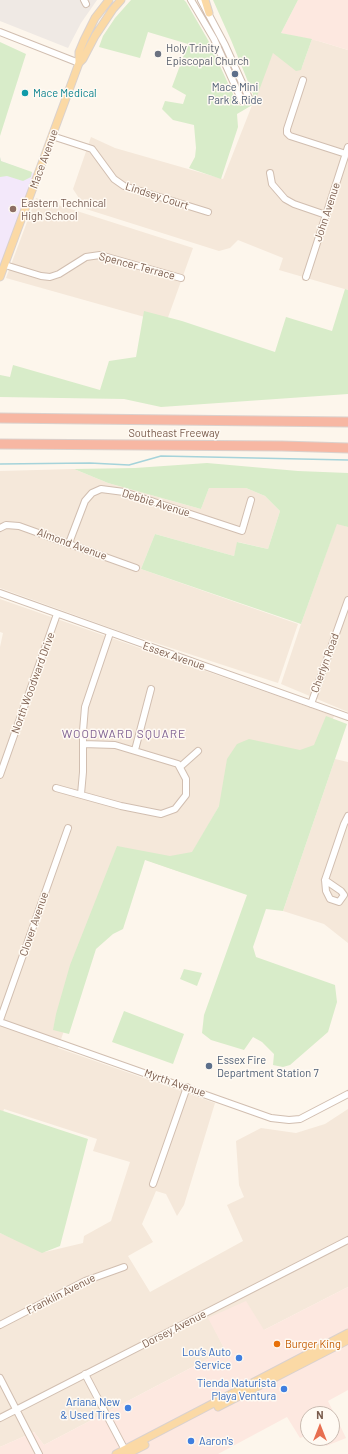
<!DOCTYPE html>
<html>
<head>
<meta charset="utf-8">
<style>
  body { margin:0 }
  #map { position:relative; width:348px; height:1454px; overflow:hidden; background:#fdf6ec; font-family:Barlow,sans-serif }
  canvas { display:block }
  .north { position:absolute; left:300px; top:1406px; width:40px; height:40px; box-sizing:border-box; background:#fffaf3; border:1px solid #cabbb1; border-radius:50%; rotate:0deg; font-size:11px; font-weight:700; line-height:16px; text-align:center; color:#7a5c4d }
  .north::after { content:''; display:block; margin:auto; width:14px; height:18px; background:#e76f51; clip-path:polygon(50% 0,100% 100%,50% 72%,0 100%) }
</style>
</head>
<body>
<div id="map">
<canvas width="348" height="1454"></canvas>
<div class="north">N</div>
</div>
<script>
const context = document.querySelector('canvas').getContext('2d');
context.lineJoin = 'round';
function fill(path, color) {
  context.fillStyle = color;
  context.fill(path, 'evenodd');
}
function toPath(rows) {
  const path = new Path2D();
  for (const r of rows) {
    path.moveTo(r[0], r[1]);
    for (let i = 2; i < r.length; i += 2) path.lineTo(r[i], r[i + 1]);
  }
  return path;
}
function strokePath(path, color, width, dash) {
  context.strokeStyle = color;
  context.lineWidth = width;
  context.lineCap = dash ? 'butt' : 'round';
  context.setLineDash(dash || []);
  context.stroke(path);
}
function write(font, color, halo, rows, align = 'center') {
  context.font = font + ' Barlow,sans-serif';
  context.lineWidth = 3;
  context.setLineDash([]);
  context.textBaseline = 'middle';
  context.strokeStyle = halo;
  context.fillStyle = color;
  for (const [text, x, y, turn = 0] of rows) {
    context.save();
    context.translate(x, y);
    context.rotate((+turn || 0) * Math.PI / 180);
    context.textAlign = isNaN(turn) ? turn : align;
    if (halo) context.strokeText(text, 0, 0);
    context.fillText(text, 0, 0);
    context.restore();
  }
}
const residential = toPath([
  [312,39,348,50,348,290,279,270,283,258,238,240,230,248,219,251,86,209,73,189,91,137,115,148,223,179,273,52,302,67],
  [36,198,193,248,166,323,6,278],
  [74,469,108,483,201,509,209,488,246,488,265,496,280,511,268,549,238,542,234,556,155,534,141,569,298,624,278,683,122,632,0,588,0,471],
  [337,523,348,527,348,712,281,684,301,624],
  [0,599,334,716,317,762,219,806,193,852,183,873,126,853,58,1048,215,1103,184,1205,177,1216,166,1194,156,1191,142,1224,153,1242,128,1256,150,1292,243,1241,227,1205,244,1197,239,1185,236,1141,261,1128,296,1133,325,1124,348,1109,348,1287,264,1330,209,1318,225,1350,44,1445,34,1432,0,1447,0,1233,45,1252,83,1243,84,1236,111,1221,130,1162,93,1151,97,1139,4,1109,0,1122,0,647,3,633,0,632],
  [335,759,348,762,348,943,324,924,283,911]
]);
const commercial = toPath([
  [298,0,348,0,348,50,322,42,281,33],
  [348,1287,348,1390,328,1401,346,1438,326,1446,322,1438,332,1438,332,1414,308,1414,308,1435,300,1438,287,1417,218,1454,0,1454,0,1447,34,1432,44,1445,225,1350,208,1318,246,1301,264,1330]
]);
const industrial = toPath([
  [0,0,97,0,81,23,68,48,0,21]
]);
const education = toPath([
  [0,157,1,161,38,175,0,278]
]);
const green = toPath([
  [131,0,184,0,186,2,208,40,238,105,242,106,251,103,253,94,231,40,213,0,298,0,281,33,312,39,302,67,301,70,296,71,273,53,254,104,237,114,238,127,221,179,189,168,195,157,196,148,194,125,173,120,162,109,165,101,183,104,186,95,172,87,188,44,148,32,140,58,99,47,103,36,115,18],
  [0,42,26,54,0,136],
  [0,157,1,161,32,172,31,177,23,181,7,176,0,177],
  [345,289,348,290,348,394,161,407,124,399,0,397,0,375,10,377,13,365,100,390,109,361,136,357,144,311,182,321,275,352,286,317,332,331],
  [207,463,298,471,348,473,348,527,337,524,301,624,141,569,155,534,234,556,237,542,268,549,280,511,265,496,246,488,209,488,201,509,108,483,74,469,135,468],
  [326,716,347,724,283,911,266,909,253,947,256,957,335,985,337,1002,328,1032,290,1065,283,1067,273,1065,274,1054,262,1042,253,1037,244,1050,211,1040,202,1033,204,1015,247,895,145,860,123,929,113,934,96,949,69,1034,53,1030,56,1014,70,965,117,846,170,856,192,852,219,806,227,759,237,744,249,739,300,750,314,745],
  [184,969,202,973,197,986,180,979],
  [124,1011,184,1034,173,1064,112,1042],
  [0,1110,88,1139,60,1246,42,1253,0,1233]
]);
const stream = toPath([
  [0,464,90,463,129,465,161,456,348,460]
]);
const minor = toPath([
  [84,0,86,4],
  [191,0,214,39,242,101,249,98,225,45,201,0],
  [0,32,79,63],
  [303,80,287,129,287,133,290,136,346,154],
  [52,136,92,149,114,179,124,186,208,212],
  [270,173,272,184,285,199,294,204,326,215],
  [5,265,41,276,50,277,59,274,86,257,100,255,181,278],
  [306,277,348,147],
  [0,528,6,525,19,526,136,568],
  [69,543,85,501,92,493,101,489,124,492,242,531,251,500],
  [0,593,348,717],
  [311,704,348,600],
  [135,750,151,689],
  [180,767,198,751],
  [0,775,57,614],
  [56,788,121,806,161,814,175,809,186,795,186,779,178,764,115,745,83,744],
  [81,794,83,772,83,731,85,707,110,633],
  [325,880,341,891,344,895,339,902,330,899,326,891,325,880,344,824,348,816],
  [0,1020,68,828],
  [0,1022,271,1118,289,1120,300,1119,348,1094],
  [153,1184,187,1087],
  [0,1325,85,1281,124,1267],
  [85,1374,126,1452],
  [0,1378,39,1454],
  [0,1418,348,1240]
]);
const major = toPath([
  [205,0,209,13],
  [79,63,83,59,95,36,113,9,121,0],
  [0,277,79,63,79,52,84,40,95,18,109,0],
  [218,1407,348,1340],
  [116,1454,348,1333],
  [127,1454,145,1445]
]);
const highway = toPath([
  [0,418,348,422],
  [0,444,282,446,348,448]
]);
const markers = [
  [158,54,4,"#6b7280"],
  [235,74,4,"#5c6f8a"],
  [25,93,4,"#0f9aa8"],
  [13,209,4,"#8d6e63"],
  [209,1066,4,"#5c6f8a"],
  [277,1344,4,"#e8710a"],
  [239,1358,4,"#3f7fe0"],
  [284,1389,4,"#3f7fe0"],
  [128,1408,4,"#3f7fe0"],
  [191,1441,4,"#3f7fe0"]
];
const worshipNames = [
  ["Holy Trinity",166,48],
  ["Episcopal Church",166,61]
];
const serviceNames = [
  ["Mace Mini",235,87],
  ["Park & Ride",235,100],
  ["Essex Fire",217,1060,"left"],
  ["Department Station 7",217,1073,"left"]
];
const cultureNames = [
  ["Mace Medical",33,93]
];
const streetNames = [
  ["Mace Avenue",44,159,-70],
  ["Lindsey Court",157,196,18],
  ["John Avenue",327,212,-72],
  ["Spencer Terrace",137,266,15],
  ["Southeast Freeway",174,433],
  ["Debbie Avenue",156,503,17],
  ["Almond Avenue",72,544,20],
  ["Essex Avenue",174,656,19],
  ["Cherlyn Road",325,663,-70],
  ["North Woodward Drive",33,683,-70],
  ["Clover Avenue",34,924,-71],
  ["Myrth Avenue",175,1083,19],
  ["Franklin Avenue",61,1294,-27],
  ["Dorsey Avenue",174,1329,-27]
];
const educationNames = [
  ["Eastern Technical",21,203],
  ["High School",21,216]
];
const foodNames = [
  ["Burger King",285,1344]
];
const shopNames = [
  ["Lou’s Auto",231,1352],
  ["Service",231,1365],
  ["Tienda Naturista",276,1383],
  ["Playa Ventura",276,1396],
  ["Ariana New",120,1402],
  ["& Used Tires",120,1415],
  ["Aaron's",199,1441,"left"]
];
const neighbourhoodNames = [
  ["WOODWARD SQUARE",124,734]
];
fill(residential, '#f5e8da');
fill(commercial, '#fde8e0');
fill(industrial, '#efe9e4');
fill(education, '#f3e8fa');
fill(green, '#d8ecc9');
strokePath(stream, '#a5d3da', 1.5);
strokePath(minor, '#d1beb0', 8);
strokePath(major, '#dad1cd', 9);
strokePath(highway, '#dad1cd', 11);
strokePath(minor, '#fff', 6);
strokePath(major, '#fbd9a5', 7);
strokePath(highway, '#f7b7a3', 9);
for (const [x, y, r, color] of markers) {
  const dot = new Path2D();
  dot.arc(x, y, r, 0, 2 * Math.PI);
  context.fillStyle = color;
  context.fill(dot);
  strokePath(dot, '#fffaf3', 1.5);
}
write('11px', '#5b616d', '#fffaf3', worshipNames, 'left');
write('11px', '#4e5e75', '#fffaf3', serviceNames);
write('11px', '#0d838f', '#fffaf3', cultureNames, 'left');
write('11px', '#7a5c4d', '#fffaf3', streetNames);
write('11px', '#785e54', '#fffaf3', educationNames, 'left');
write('11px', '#c56008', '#fffaf3', foodNames, 'left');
write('11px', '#366cbe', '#fffaf3', shopNames, 'right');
context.letterSpacing = '1px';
write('12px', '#846695', '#fffaf3', neighbourhoodNames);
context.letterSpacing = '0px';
</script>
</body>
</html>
